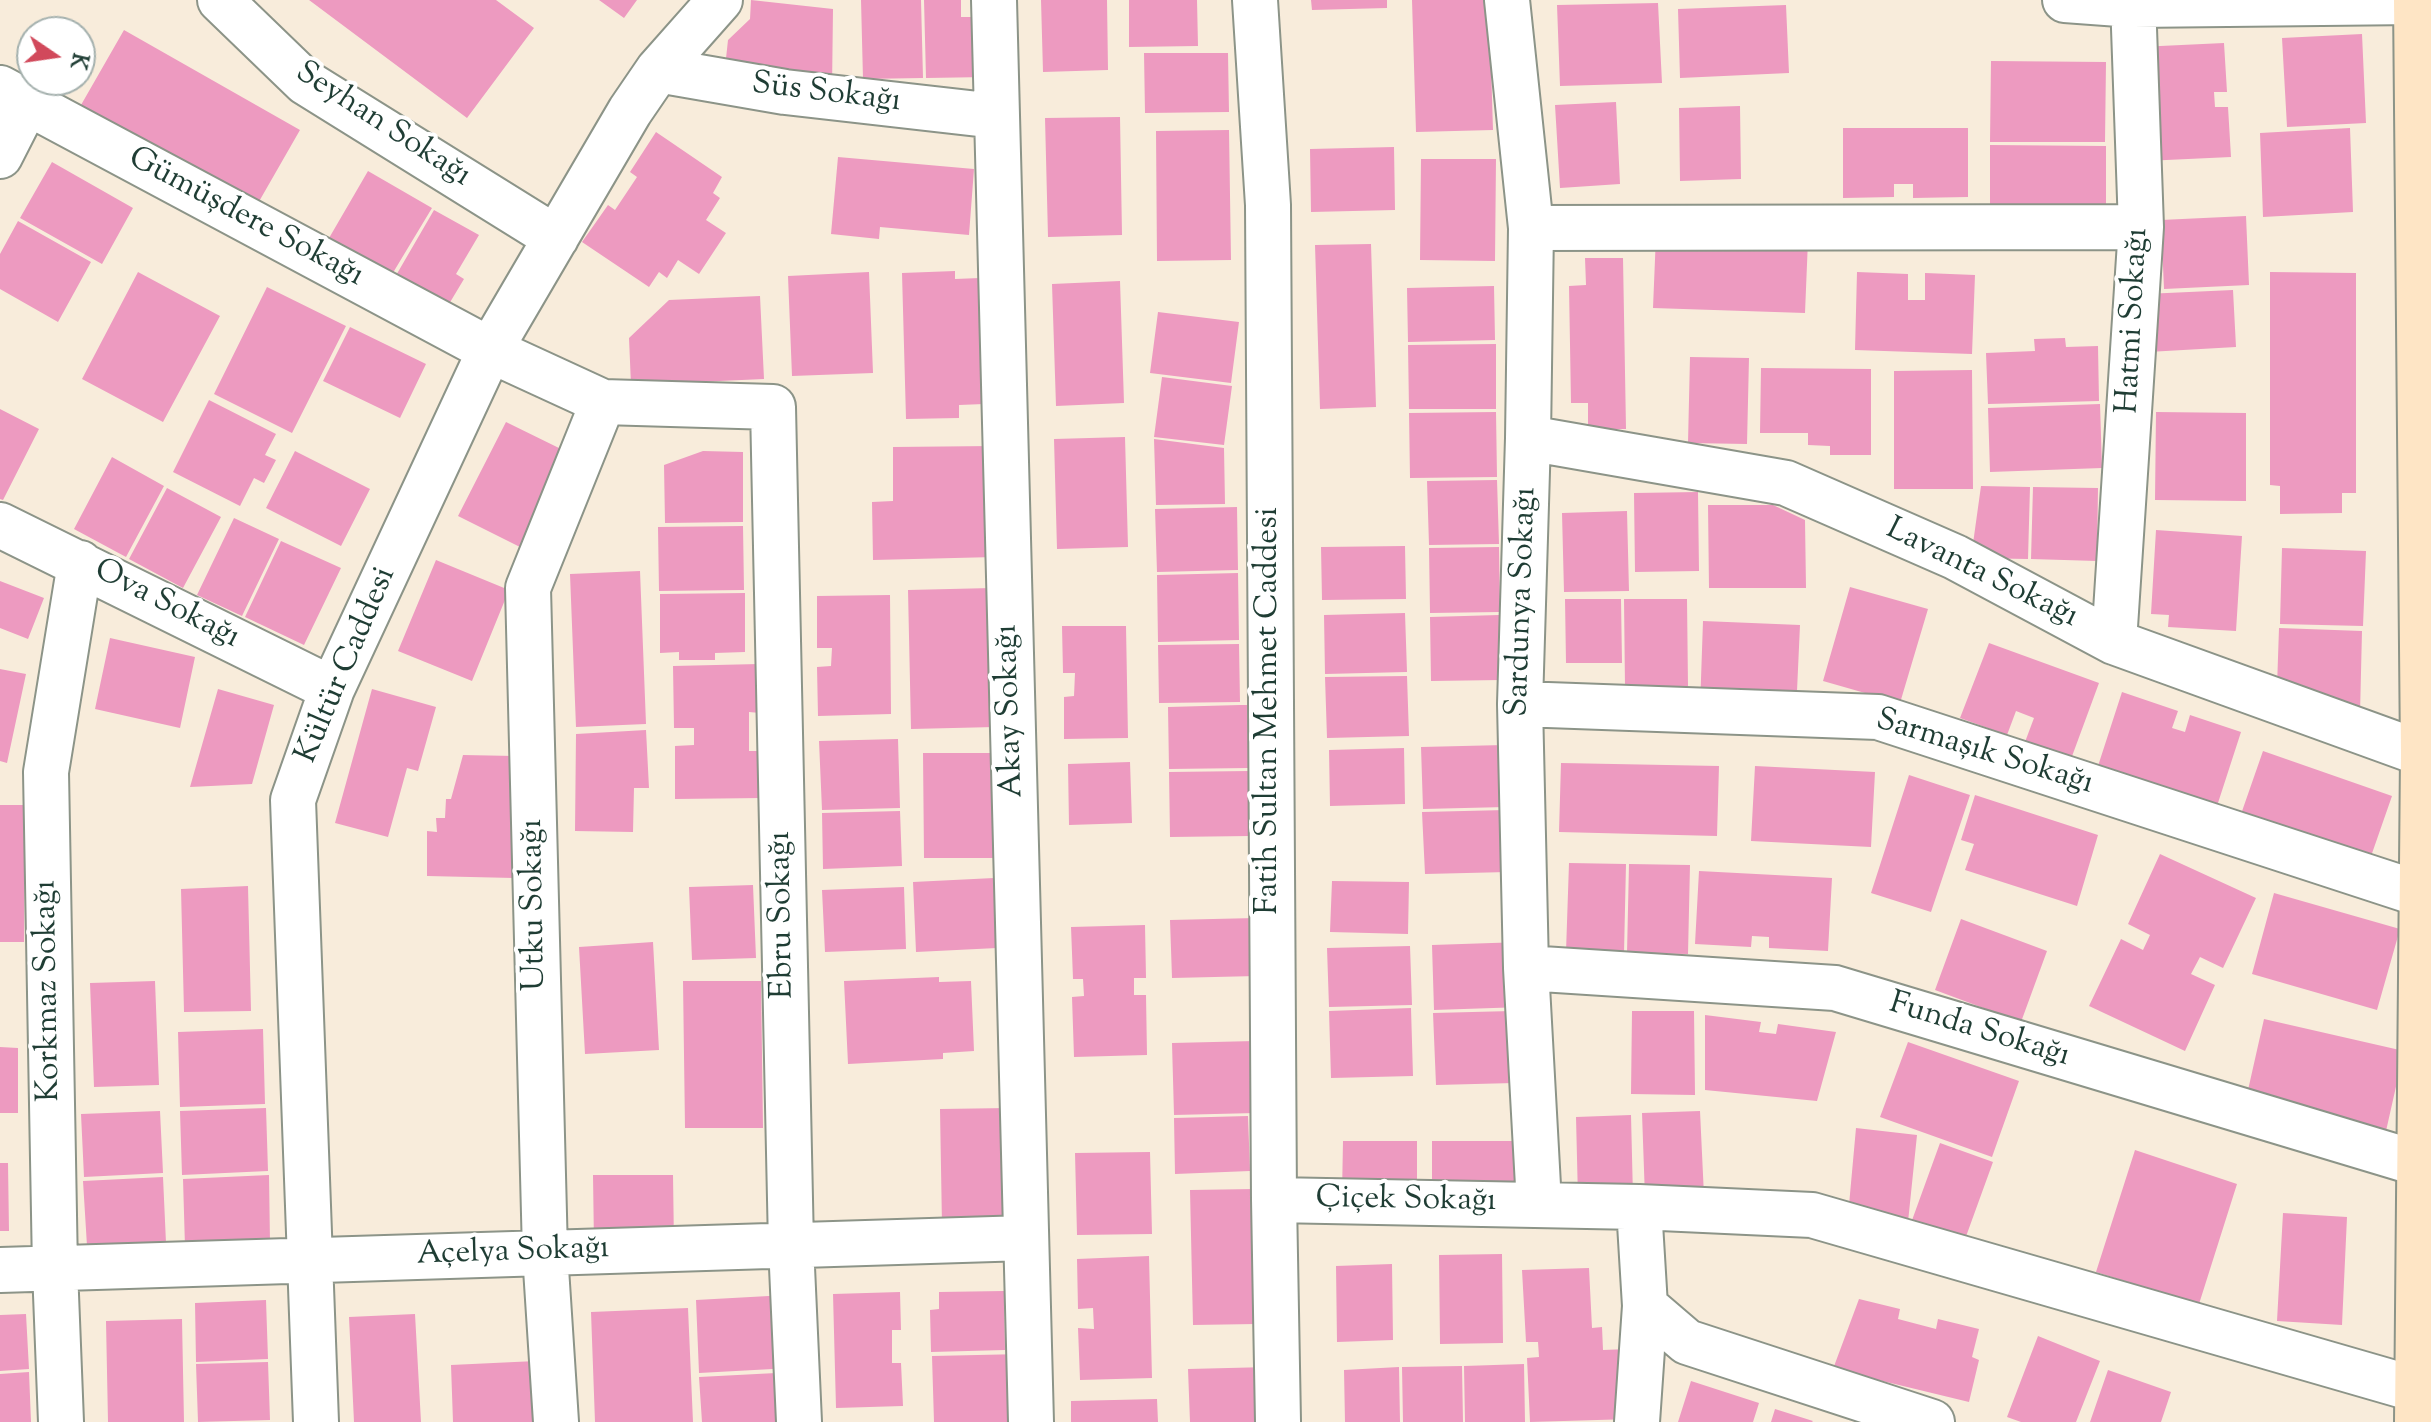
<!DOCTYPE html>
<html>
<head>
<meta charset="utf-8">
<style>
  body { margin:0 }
  #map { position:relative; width:2431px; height:1422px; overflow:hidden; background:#f8ecdb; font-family:"Sorts Mill Goudy",serif }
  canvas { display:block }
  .north { position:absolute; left:16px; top:16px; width:80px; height:80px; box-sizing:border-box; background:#fff; border:2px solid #a5b1ae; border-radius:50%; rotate:103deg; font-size:22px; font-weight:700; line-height:32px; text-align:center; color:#1f3d34 }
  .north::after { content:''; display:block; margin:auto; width:28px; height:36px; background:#d1495b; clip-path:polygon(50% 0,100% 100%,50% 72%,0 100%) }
</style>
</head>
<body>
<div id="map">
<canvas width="2431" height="1422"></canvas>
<div class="north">K</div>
</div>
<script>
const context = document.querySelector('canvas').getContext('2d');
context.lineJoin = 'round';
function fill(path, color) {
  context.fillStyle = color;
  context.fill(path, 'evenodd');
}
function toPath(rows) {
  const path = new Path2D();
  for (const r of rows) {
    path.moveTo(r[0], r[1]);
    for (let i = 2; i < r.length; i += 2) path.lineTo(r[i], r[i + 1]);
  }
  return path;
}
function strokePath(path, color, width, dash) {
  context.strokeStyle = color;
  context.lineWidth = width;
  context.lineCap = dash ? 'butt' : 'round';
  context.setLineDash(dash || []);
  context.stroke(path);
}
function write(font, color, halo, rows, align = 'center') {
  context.font = font + ' "Sorts Mill Goudy",serif';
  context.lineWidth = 8;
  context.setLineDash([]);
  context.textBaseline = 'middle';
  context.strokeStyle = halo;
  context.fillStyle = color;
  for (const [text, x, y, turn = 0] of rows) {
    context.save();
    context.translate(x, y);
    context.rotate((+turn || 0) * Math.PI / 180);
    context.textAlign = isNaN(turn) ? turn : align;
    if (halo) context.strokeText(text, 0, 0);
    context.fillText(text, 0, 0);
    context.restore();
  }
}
const building = toPath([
  [309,0,496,0,534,28,467,118],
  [599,0,637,0,624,18],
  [751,0,833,9,832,89,724,77,728,40,750,19],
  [861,0,921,0,923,78,863,79],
  [924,0,961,0,961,17,986,17,987,77,926,78],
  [1041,0,1107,0,1108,70,1043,72],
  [1129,0,1197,0,1198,46,1129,47],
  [1311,0,1387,0,1387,8,1312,10],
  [1412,0,1489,0,1493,130,1416,132],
  [1658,3,1662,83,1560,86,1557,5],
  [1786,5,1789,73,1680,78,1678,9],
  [124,30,300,130,257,205,81,105],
  [2362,34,2366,123,2287,127,2282,38],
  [2224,43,2227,92,2214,92,2215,107,2228,107,2231,157,2145,161,2139,47],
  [1144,53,1228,53,1229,112,1145,113],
  [1991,61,2106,62,2105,142,1990,142],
  [1616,102,1620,184,1560,188,1555,105],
  [1740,106,1741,179,1680,181,1679,108],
  [1120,117,1122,235,1048,237,1045,118],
  [1843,128,1968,128,1968,197,1913,198,1913,184,1894,184,1894,197,1843,198],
  [2350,128,2353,212,2263,217,2260,133],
  [1229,130,1231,260,1157,261,1156,131],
  [656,132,722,177,713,193,720,198,706,220,726,233,699,274,678,260,667,278,659,272,649,287,582,242,608,205,615,210,637,177,630,172],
  [1990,145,2106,146,2106,220,1990,219],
  [1394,147,1395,210,1311,212,1310,149],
  [838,157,974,169,969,235,880,227,879,239,831,234],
  [1421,159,1496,159,1495,261,1420,260],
  [52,162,133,208,102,264,20,218],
  [368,171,432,208,388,281,325,245],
  [434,210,479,235,456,274,464,279,443,314,391,284],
  [2246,216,2249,285,2164,289,2161,220],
  [18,221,91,262,58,322,0,289,0,254],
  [1656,235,1808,240,1805,313,1653,308],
  [1371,244,1376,407,1320,409,1315,245],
  [1585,258,1623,258,1626,429,1588,429,1588,403,1571,403,1569,286,1586,285],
  [955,271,955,279,980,278,984,404,959,405,959,418,906,419,902,273],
  [138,272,220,316,163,422,82,379],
  [869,272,873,373,792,376,788,276],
  [1857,272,1908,274,1908,300,1925,300,1925,273,1975,275,1972,354,1855,350],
  [2270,272,2356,273,2356,493,2342,493,2342,513,2280,514,2280,486,2270,485],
  [1120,281,1124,403,1056,406,1052,284],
  [1494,286,1495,340,1408,342,1407,288],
  [267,287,346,326,292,433,214,394],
  [2233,290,2236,347,2148,352,2145,294],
  [760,296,764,379,631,385,629,338,669,300],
  [1158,312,1239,322,1231,383,1150,373],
  [350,327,426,364,400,418,323,381],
  [2065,338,2066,347,2098,346,2099,401,1988,404,1986,353,2035,351,2034,339],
  [1496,344,1496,409,1409,409,1408,345],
  [1690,357,1749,358,1747,444,1688,443],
  [1761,368,1871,369,1871,455,1830,455,1830,446,1808,445,1808,433,1760,433],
  [1972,370,1973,489,1894,489,1894,371],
  [1162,377,1232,386,1224,445,1154,437],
  [209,400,276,434,265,455,276,460,264,483,254,478,240,506,173,472],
  [2100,404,2102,468,1990,472,1988,408],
  [0,409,39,429,3,500,0,499],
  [1496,412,1497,477,1410,478,1409,413],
  [2156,412,2246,413,2246,501,2155,500],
  [506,422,561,449,534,554,458,516],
  [1125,437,1128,547,1057,549,1054,439],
  [1154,439,1224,448,1225,504,1156,505],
  [993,446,995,557,873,560,872,502,893,501,893,447],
  [295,451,370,489,341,546,266,508],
  [703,451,743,452,743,522,665,523,664,465],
  [112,457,164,486,126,557,74,529],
  [1497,480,1499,544,1429,545,1427,481],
  [1981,486,2030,487,2028,559,1971,558],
  [2033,487,2098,488,2097,561,2031,559],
  [167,488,221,517,183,588,129,559],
  [1698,492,1699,571,1635,572,1634,493],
  [1708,505,1773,505,1805,520,1806,588,1709,588],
  [1237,507,1238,570,1157,572,1155,509],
  [1627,511,1629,591,1564,592,1562,513],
  [234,518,279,539,242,616,197,595],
  [743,526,744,590,659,591,658,527],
  [2156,530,2242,536,2236,631,2168,627,2169,615,2151,614],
  [281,541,341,568,304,645,245,617],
  [1405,546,1406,599,1322,600,1321,547],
  [1499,547,1500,612,1430,613,1429,548],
  [2282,548,2366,551,2363,626,2280,624],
  [436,560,509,590,472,681,398,651],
  [640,571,646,724,576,727,570,574],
  [1238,573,1239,640,1158,642,1157,575],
  [0,581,44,598,28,639,0,628],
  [1850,587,1928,609,1900,703,1823,681],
  [992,588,995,727,911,729,908,590],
  [745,593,745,652,715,653,715,660,679,660,679,652,660,653,660,594],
  [890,595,891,714,818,716,817,667,831,666,832,648,817,648,817,596],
  [1565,599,1621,599,1622,663,1566,663],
  [1624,599,1687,599,1688,687,1625,687],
  [1405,613,1407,672,1325,674,1324,615],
  [1499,615,1501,680,1431,681,1430,617],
  [1703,621,1800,625,1796,713,1700,708],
  [1062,626,1126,626,1128,738,1064,739,1064,697,1074,696,1075,673,1063,673],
  [2279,628,2362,631,2360,714,2277,687],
  [110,638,195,657,180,728,95,709],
  [1989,643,2099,683,2071,759,2025,742,2034,718,2016,711,2007,735,1960,718],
  [1239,644,1240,702,1159,703,1158,645],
  [759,664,760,713,749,712,749,751,761,751,762,798,675,799,675,746,694,745,694,728,674,728,673,666],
  [0,669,26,674,7,763,0,761],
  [1407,676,1409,736,1327,738,1325,677],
  [218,689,274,705,252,784,190,787],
  [372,689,436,707,418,771,407,768,388,837,335,823],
  [2122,692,2178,711,2172,728,2185,732,2190,715,2241,732,2217,806,2098,766],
  [1240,705,1248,705,1249,768,1169,769,1168,707],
  [646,730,649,788,634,788,633,832,575,831,576,734],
  [898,739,900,808,822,810,819,741],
  [1504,745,1506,807,1423,809,1421,747],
  [1404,748,1405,804,1330,806,1329,750],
  [2263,751,2392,796,2369,862,2240,817],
  [923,753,993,753,995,858,924,858],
  [463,755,515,756,514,878,427,876,427,831,437,832,436,818,445,818,446,799,451,799],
  [1130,762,1132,823,1069,825,1068,764],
  [1561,763,1719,766,1717,836,1559,832],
  [1755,766,1875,772,1871,847,1751,841],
  [1249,771,1250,836,1170,837,1169,772],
  [1909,775,1970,795,1931,912,1871,893],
  [1975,795,2098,835,2077,906,1965,870,1974,844,1961,840],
  [0,805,25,805,24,942,0,942],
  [1506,810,1508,872,1425,874,1422,812],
  [900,811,902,866,823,869,822,813],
  [2160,854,2256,898,2223,968,2200,957,2191,974,2215,985,2185,1051,2089,1006,2121,939,2143,950,2150,935,2128,924],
  [1569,863,1626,864,1624,953,1566,952],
  [1629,864,1690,865,1688,954,1627,953],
  [1699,871,1832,878,1828,951,1769,948,1769,937,1752,936,1751,947,1695,944],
  [994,878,997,948,916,952,913,882],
  [1332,881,1409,882,1408,934,1330,932],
  [753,885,756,958,692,960,689,887],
  [248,886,251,1011,184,1012,181,889],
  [904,887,906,949,825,952,822,890],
  [2274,893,2400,929,2377,1010,2252,974],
  [1256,918,1257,976,1172,978,1170,920],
  [1961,919,2047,951,2021,1022,1935,990],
  [1145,925,1146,978,1134,978,1134,995,1146,995,1147,1055,1074,1057,1072,997,1084,996,1083,979,1073,979,1071,927],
  [653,942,659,1050,585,1054,579,947],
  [1522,942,1523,1007,1434,1010,1432,945],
  [1410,946,1412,1005,1329,1007,1327,948],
  [939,977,939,982,971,981,974,1051,943,1053,943,1059,848,1064,844,981],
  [155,981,159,1085,94,1087,90,983],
  [683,981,761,981,763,1128,685,1128],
  [1411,1008,1413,1076,1331,1078,1329,1011],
  [1512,1011,1514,1083,1436,1085,1433,1013],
  [1632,1011,1694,1011,1695,1095,1631,1094],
  [1705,1015,1761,1022,1759,1032,1776,1034,1778,1024,1836,1032,1817,1101,1705,1090],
  [2264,1019,2404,1051,2386,1131,2246,1099],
  [263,1029,265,1104,180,1107,178,1032],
  [1255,1041,1256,1113,1174,1115,1172,1043],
  [1908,1042,2019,1081,1992,1157,1880,1117],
  [0,1047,18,1048,18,1113,0,1113],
  [266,1108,268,1171,182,1175,180,1111],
  [1009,1108,1010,1225,942,1226,940,1109],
  [160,1111,163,1173,84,1177,81,1114],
  [1700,1111,1704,1196,1645,1198,1642,1113],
  [1631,1115,1633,1197,1578,1199,1576,1117],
  [1248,1116,1250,1171,1175,1174,1174,1118],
  [1856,1128,1917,1135,1908,1222,1848,1216],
  [1343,1141,1417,1141,1417,1194,1342,1194],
  [1432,1141,1522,1141,1522,1198,1432,1199],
  [1940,1143,1993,1162,1964,1242,1911,1223],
  [2135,1150,2237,1184,2199,1304,2096,1272],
  [1150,1152,1152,1234,1077,1235,1075,1153],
  [0,1163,8,1163,9,1231,0,1231],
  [269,1175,270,1243,185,1247,183,1179],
  [593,1175,673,1175,674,1245,594,1245],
  [163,1177,166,1243,87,1246,83,1181],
  [1254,1189,1256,1324,1193,1325,1190,1190],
  [2283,1213,2347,1217,2342,1325,2277,1321],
  [1502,1254,1503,1343,1440,1344,1439,1255],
  [1149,1256,1152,1378,1080,1380,1078,1328,1094,1329,1093,1308,1078,1309,1077,1259],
  [1392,1264,1393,1340,1337,1342,1336,1266],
  [1589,1268,1592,1328,1602,1327,1603,1350,1628,1349,1631,1419,1530,1422,1527,1358,1539,1357,1538,1342,1526,1342,1522,1270],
  [1004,1291,1005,1350,931,1352,930,1310,939,1309,939,1292],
  [900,1292,901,1330,892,1330,892,1363,901,1363,903,1406,836,1408,833,1294],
  [787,1295,791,1368,699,1373,696,1300],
  [1859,1299,1900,1309,1898,1319,1936,1329,1938,1319,1979,1329,1972,1357,1979,1360,1969,1402,1833,1369],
  [266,1300,268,1359,196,1362,195,1303],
  [688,1308,693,1422,595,1422,591,1312],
  [26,1314,29,1369,0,1371,0,1315],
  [415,1314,421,1422,354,1422,349,1317],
  [182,1319,184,1422,108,1422,106,1321],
  [2038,1336,2100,1361,2076,1422,2021,1422,2007,1417],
  [1023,1354,1025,1422,934,1422,932,1356],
  [536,1361,539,1422,453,1422,451,1365],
  [268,1362,270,1420,198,1422,196,1364],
  [1524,1364,1525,1422,1465,1422,1464,1366],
  [1462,1366,1463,1422,1403,1422,1402,1367],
  [1269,1367,1271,1422,1190,1422,1188,1369],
  [1399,1367,1400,1422,1345,1422,1344,1370],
  [2108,1370,2171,1392,2161,1422,2090,1422],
  [29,1372,31,1422,0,1422,0,1374],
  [776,1373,779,1422,702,1422,699,1377],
  [1691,1381,1759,1403,1753,1422,1678,1422],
  [1157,1399,1158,1422,1071,1422,1071,1401],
  [1775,1409,1813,1421,1812,1422,1771,1422]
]);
const street = toPath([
  [220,0,305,82,556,238],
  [994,0,1031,1422],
  [1255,0,1268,205,1274,1200,1278,1422],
  [1507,0,1531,228,1528,438,1520,704,1526,968,1539,1204],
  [2065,0,2133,5,2416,2,2431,24],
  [658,70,785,92,996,116],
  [0,88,490,350,603,402,773,407,791,1245,799,1422],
  [0,156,27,103],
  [1531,228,2141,227],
  [1528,438,1786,483,1955,557,2114,642,2423,754],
  [0,525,332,689],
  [2114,642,2141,227,2133,0],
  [1520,704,1878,717,2423,895,2431,900],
  [1526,968,1835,988,2420,1164],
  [1274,1200,1639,1207,1812,1215,2418,1390],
  [0,1270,1026,1238],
  [1645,1306,1687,1342,1932,1422],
  [61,1422,55,1269,46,772,80,563],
  [316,1422,293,800,332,689,490,350,630,111,658,70,720,0],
  [556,1422,545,1253,528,588,603,402],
  [1637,1422,1645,1306,1639,1207]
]);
const secondary = toPath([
  [2416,0,2423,754,2417,1422]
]);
const streetNames = [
  ["Süs Sokağı",826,95,7],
  ["Seyhan Sokağı",382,126,33],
  ["Gümüşdere Sokağı",245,219,28],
  ["Hatmi Sokağı",2135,321,-87],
  ["Lavanta Sokağı",1981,575,26],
  ["Sardunya Sokağı",1524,602,-88],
  ["Ova Sokağı",166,606,27],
  ["Kültür Caddesi",348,666,-67],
  ["Akay Sokağı",1012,711,-92],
  ["Fatih Sultan Mehmet Caddesi",1271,711,-90],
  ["Sarmaşık Sokağı",1984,754,17],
  ["Utku Sokağı",536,905,-91],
  ["Ebru Sokağı",784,915,-91],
  ["Korkmaz Sokağı",50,991,-91],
  ["Funda Sokağı",1979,1032,17],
  ["Çiçek Sokağı",1406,1202,1],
  ["Açelya Sokağı",513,1254,-2]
];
fill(building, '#ed9ac0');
strokePath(street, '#8c9488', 48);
strokePath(secondary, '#8c9488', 48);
strokePath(street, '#fff', 44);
strokePath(secondary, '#fee5c5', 44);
write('32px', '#1f3d34', '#fff', streetNames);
</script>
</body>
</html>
